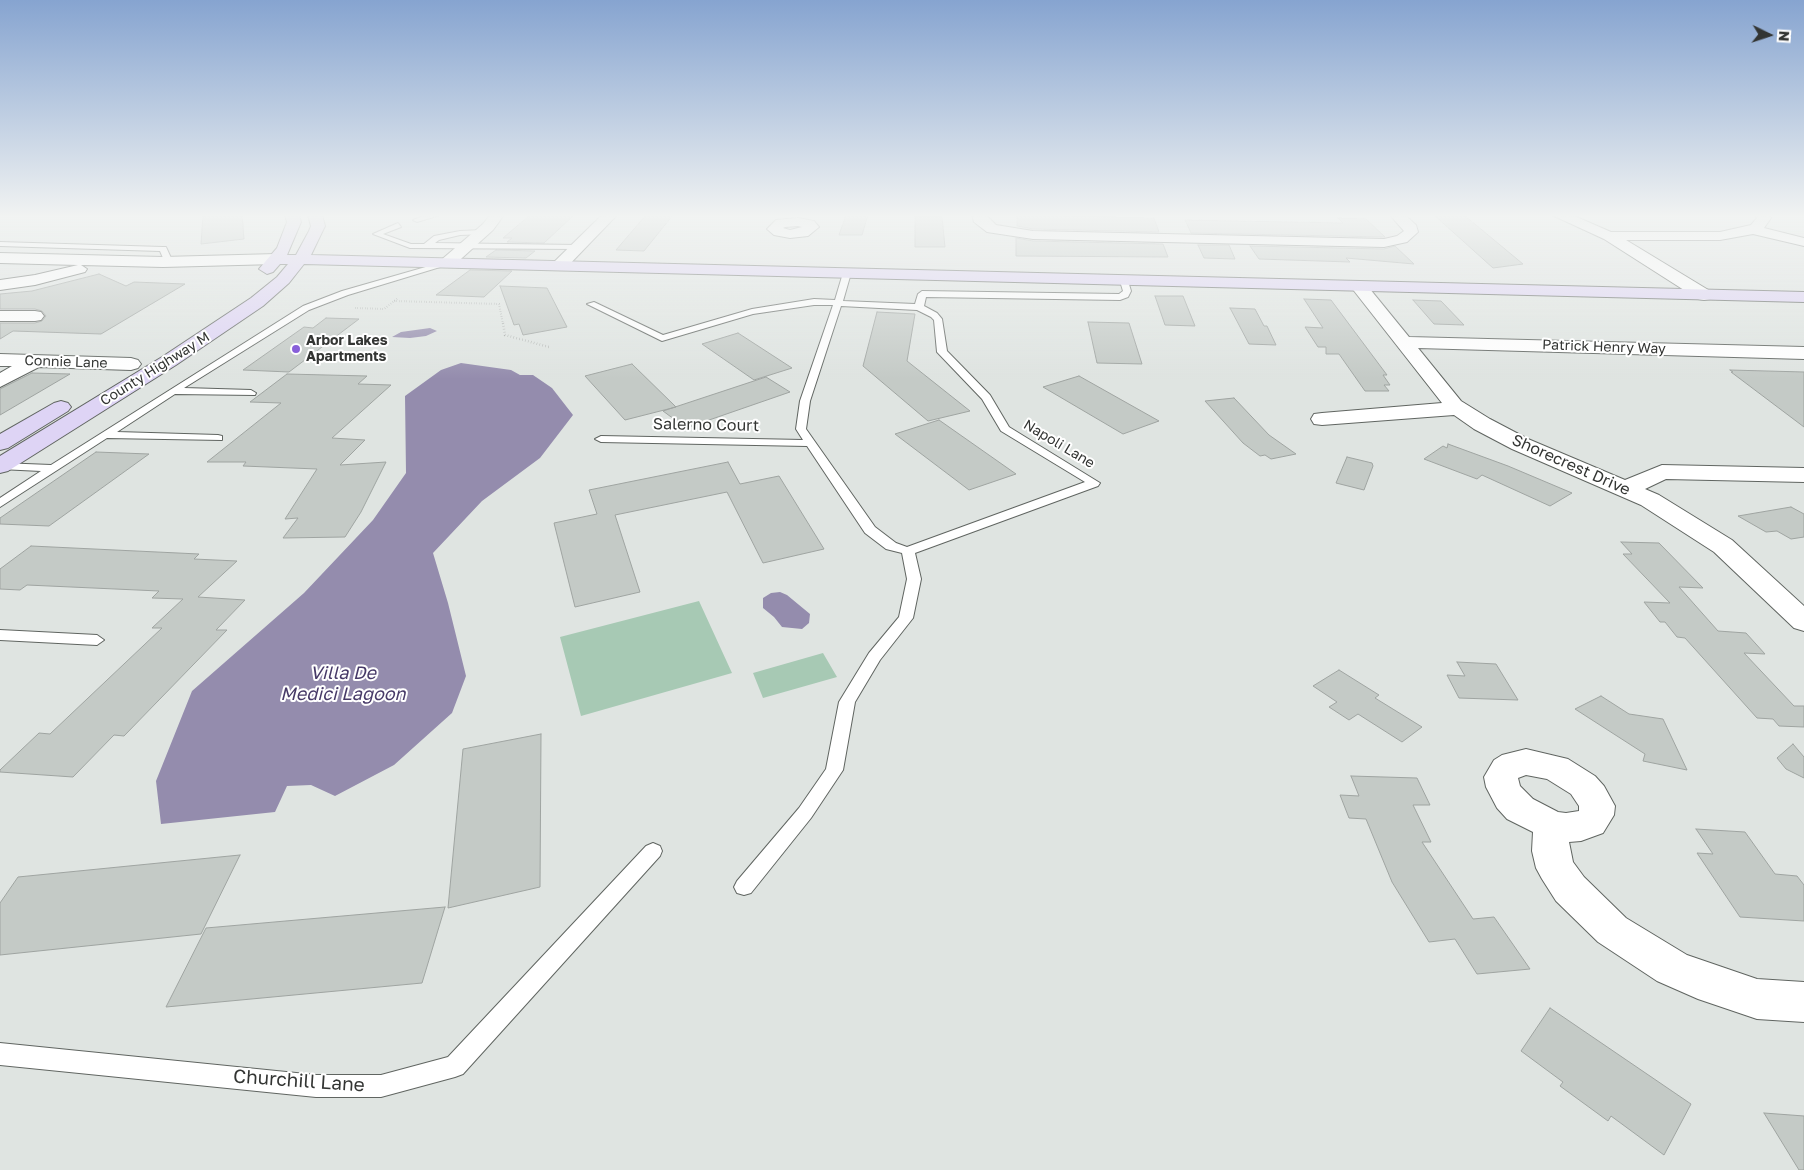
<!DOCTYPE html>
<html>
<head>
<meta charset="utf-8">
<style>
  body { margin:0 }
  #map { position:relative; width:1804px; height:1170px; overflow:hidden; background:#dfe4e1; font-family:"Golos Text",sans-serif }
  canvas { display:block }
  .north { position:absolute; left:1744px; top:10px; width:50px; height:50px; -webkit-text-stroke:4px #fff; paint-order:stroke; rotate:94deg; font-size:14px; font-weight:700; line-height:20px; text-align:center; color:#333533 }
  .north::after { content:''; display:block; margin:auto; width:18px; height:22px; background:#333533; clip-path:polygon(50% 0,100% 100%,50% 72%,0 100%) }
</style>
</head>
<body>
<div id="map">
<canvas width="1804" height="1170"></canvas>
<div class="north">N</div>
</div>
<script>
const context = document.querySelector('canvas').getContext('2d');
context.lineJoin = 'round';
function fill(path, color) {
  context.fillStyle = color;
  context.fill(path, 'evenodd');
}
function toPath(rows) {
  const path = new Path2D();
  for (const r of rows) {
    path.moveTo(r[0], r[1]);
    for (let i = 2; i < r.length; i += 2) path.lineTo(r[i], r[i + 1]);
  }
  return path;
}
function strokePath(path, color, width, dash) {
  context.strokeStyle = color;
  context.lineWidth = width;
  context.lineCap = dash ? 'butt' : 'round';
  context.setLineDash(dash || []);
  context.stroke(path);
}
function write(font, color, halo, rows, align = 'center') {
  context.font = font + ' "Golos Text",sans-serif';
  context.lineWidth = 4;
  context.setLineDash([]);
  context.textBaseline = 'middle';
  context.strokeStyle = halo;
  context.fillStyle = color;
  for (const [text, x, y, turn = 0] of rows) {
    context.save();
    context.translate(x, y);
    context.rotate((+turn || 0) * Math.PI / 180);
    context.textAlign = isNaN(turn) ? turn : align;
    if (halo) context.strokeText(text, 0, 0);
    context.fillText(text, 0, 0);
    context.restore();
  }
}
const green = toPath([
  [699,601,732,673,581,716,560,637],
  [823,653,837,677,763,698,753,673]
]);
const water = toPath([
  [430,328,437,331,426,336,410,338,392,337,401,332],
  [461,363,511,370,520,375,533,375,552,388,573,415,540,458,482,501,433,553,448,603,466,676,452,713,394,765,335,796,311,785,287,786,275,812,161,824,156,781,192,691,304,593,373,520,406,473,405,396,441,370],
  [780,592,787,595,810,614,809,623,802,629,782,627,774,617,763,608,763,598,771,593]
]);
const building = toPath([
  [203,215,242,215,244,239,201,244,203,215],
  [530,215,574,215,544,243,507,242,512,238,503,238,530,215],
  [646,215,673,215,644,251,616,250,646,215],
  [846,215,868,215,862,235,839,235,846,215],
  [1017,215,1154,218,1159,232,1033,229,1017,226,1017,215],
  [1434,215,1464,215,1523,264,1493,268,1434,215],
  [915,217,942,217,945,247,915,247,915,217],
  [1338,218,1366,219,1385,237,1191,233,1185,220,1343,223,1338,218],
  [1016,238,1033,241,1163,244,1168,257,1016,256,1016,238],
  [1198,245,1229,245,1235,259,1204,258,1198,245],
  [1250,246,1384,249,1395,246,1414,264,1346,258,1350,262,1259,259,1250,246],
  [496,250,535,251,526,258,486,257,496,250],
  [470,270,512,271,484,297,436,295,470,270],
  [99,274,126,286,134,282,185,284,101,334,13,331,0,339,0,323,35,323,42,321,46,316,42,311,35,309,0,309,0,294,32,291,99,274],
  [500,286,547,288,567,327,523,335,519,324,514,325,500,286],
  [1155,296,1183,296,1195,326,1165,325,1155,296],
  [1304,299,1331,300,1387,375,1383,375,1390,385,1384,385,1389,391,1365,391,1339,354,1326,354,1326,347,1318,347,1305,327,1323,328,1304,299],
  [1413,300,1441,301,1464,325,1434,324,1413,300],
  [1230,308,1255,309,1264,326,1267,326,1276,345,1249,344,1230,308],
  [877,312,915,314,907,361,970,411,928,421,863,366,877,312],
  [326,318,359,319,289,372,243,370,304,327,313,328,326,318],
  [1088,322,1129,323,1142,364,1097,363,1088,322],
  [738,333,792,368,754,380,702,344,738,333],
  [632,364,676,407,625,420,585,376,632,364],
  [1730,370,1804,372,1804,427,1731,372,1733,372,1730,370],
  [32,373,70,374,0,415,0,389,32,373],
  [287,374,367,376,358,384,391,385,332,438,365,440,340,465,386,462,361,512,345,537,283,538,298,518,285,519,317,469,243,466,246,462,207,462,281,403,250,402,287,374],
  [1079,376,1159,421,1123,434,1043,387,1079,376],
  [766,377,790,392,686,428,663,411,766,377],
  [1234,398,1269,435,1296,454,1271,459,1265,455,1260,456,1243,443,1205,401,1234,398],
  [939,420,1016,474,969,490,895,434,939,420],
  [1448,444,1508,466,1572,493,1550,506,1482,475,1477,479,1424,459,1443,446,1447,448,1448,444],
  [96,452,149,454,49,526,0,524,0,518,96,452],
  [1347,457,1372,463,1373,466,1364,490,1336,483,1347,457],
  [728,462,740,484,779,476,824,549,763,563,727,492,615,515,640,592,575,607,554,523,597,514,589,490,728,462],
  [1791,507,1804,514,1804,537,1791,539,1777,531,1766,532,1738,516,1791,507],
  [1621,542,1659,543,1703,588,1679,587,1718,631,1746,633,1765,654,1744,653,1794,706,1804,706,1804,727,1779,726,1773,719,1757,718,1685,638,1677,637,1665,622,1660,622,1644,602,1670,603,1623,554,1632,554,1621,542],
  [31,546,199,554,194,559,237,561,198,597,245,600,216,630,227,630,124,736,114,735,73,777,0,772,0,770,39,733,50,734,162,628,152,628,183,599,152,598,159,591,27,585,20,590,0,589,0,569,31,546],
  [1457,662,1496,664,1518,700,1459,698,1447,675,1465,676,1457,662],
  [1339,670,1379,695,1375,698,1422,727,1402,742,1358,714,1349,720,1329,707,1337,702,1313,686,1339,670],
  [1601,696,1629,714,1663,719,1687,770,1643,761,1645,754,1575,709,1601,696],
  [541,734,540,887,448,908,463,749,541,734],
  [1793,744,1804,757,1804,778,1786,769,1777,758,1793,744],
  [1351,776,1417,778,1430,805,1413,805,1431,842,1422,842,1473,919,1494,917,1530,969,1477,974,1455,939,1429,942,1392,882,1366,819,1349,818,1340,795,1359,796,1351,776],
  [1696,829,1745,832,1775,874,1797,876,1804,885,1804,921,1740,917,1697,853,1713,854,1696,829],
  [240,855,201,934,0,955,0,903,18,877,240,855],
  [445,907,422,983,166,1007,206,928,445,907],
  [1550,1008,1691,1104,1664,1155,1611,1116,1608,1121,1560,1086,1563,1082,1521,1051,1550,1008],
  [1764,1113,1804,1116,1804,1170,1799,1170,1764,1113]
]);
const pathFar1 = toPath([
  [394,301,499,304,503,324],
  [355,308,384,309,398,298]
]);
const path = toPath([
  [503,323,505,335,549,347]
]);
const service = toPath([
  [427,215,440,215,417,222,413,220,427,215],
  [398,223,401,227,383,234,411,244,424,244,434,236,460,231,483,230,486,230,486,234,460,235,439,240,435,243,578,245,582,247,578,249,410,248,373,234,398,223],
  [0,242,163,247,166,247,171,258,163,264,159,262,163,258,160,251,0,246,0,242],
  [443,262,450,264,348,295,309,310,184,388,251,390,256,393,255,395,175,394,117,432,218,435,222,436,222,440,107,438,0,507,0,498,41,471,0,469,0,463,51,465,303,306,342,291,443,262],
  [847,271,851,273,843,301,915,304,918,294,922,291,1119,294,1123,291,1120,281,1124,279,1128,281,1131,291,1128,297,1120,300,926,297,924,306,937,313,942,319,947,351,990,395,1009,427,1100,483,1098,486,915,553,921,579,913,618,880,660,855,702,843,770,811,818,751,893,744,895,737,893,734,887,737,881,799,808,826,769,839,702,869,653,899,617,907,579,902,553,886,549,865,533,807,446,601,442,595,439,601,436,803,440,796,429,800,401,833,305,814,305,753,314,662,341,587,304,594,302,663,335,752,309,814,299,835,300,843,273,847,271],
  [841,306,917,310,931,317,934,320,937,352,982,399,1001,431,1085,482,907,547,896,543,875,527,806,429,810,401,841,306],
  [0,630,97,635,104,640,97,645,0,640,0,630],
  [653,843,660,846,662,851,660,856,463,1074,455,1077,381,1097,316,1097,0,1065,0,1043,316,1075,381,1075,448,1057,646,846,653,843]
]);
const minor = toPath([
  [490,215,504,215,493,230,452,267,440,267,438,264,440,261,483,224,490,215],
  [602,215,617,215,564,270,552,270,550,267,552,264,602,215],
  [972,215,986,215,996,225,1033,231,1384,239,1397,236,1404,231,1390,215,1405,215,1416,225,1418,232,1407,242,1384,247,1033,239,987,232,974,222,972,215],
  [1552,215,1572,215,1611,232,1720,232,1751,225,1757,218,1755,215,1769,215,1771,218,1764,228,1804,238,1804,246,1753,234,1720,240,1626,240,1710,291,1712,295,1710,299,1704,300,1698,299,1604,239,1552,215],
  [798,218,814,221,819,227,808,236,790,238,774,235,767,229,776,220,798,218],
  [785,227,798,226,802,227,790,230,783,228,785,227],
  [0,253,163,257,276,254,284,259,276,264,163,267,81,265,87,269,85,272,35,285,0,290,0,280,35,275,78,265,0,263,0,253],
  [1359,282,1365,283,1409,337,1804,347,1804,359,1418,348,1461,401,1490,419,1528,439,1625,480,1662,465,1804,468,1804,482,1666,479,1645,489,1659,495,1732,540,1804,606,1804,631,1794,628,1714,552,1641,505,1512,449,1474,429,1454,415,1322,425,1314,424,1311,419,1314,414,1322,413,1442,403,1351,287,1353,283,1359,282],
  [0,311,35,311,41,312,44,316,41,320,35,321,0,321,0,311],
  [0,354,131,358,138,360,141,364,138,368,131,370,39,367,0,387,0,373,12,366,0,366,0,354],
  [1526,749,1568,759,1595,776,1604,786,1615,806,1614,815,1603,833,1581,841,1569,842,1573,862,1584,877,1626,918,1687,955,1757,979,1804,982,1804,1022,1757,1019,1698,999,1657,981,1598,942,1556,901,1542,879,1536,868,1532,851,1533,832,1507,819,1497,808,1486,787,1484,777,1494,760,1502,755,1526,749],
  [1526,775,1547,779,1571,794,1579,806,1579,811,1566,813,1558,812,1533,799,1520,786,1518,778,1526,775]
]);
const secondary = toPath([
  [285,215,299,215,301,222,287,255,296,255,309,231,311,226,308,215,322,215,325,226,311,255,1804,292,1804,302,304,264,289,283,263,306,176,365,8,471,0,473,0,456,162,357,251,298,277,277,288,264,280,264,273,272,267,274,259,269,277,248,287,222,285,215],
  [61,401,68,403,71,407,68,411,8,448,0,450,0,434,54,403,61,401]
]);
const markers = [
  [296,349,5,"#885fd9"]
];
const farPoinames = [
  ["Arbor Lakes",306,341],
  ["Apartments",306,357]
];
const farStreetnames = [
  ["Patrick Henry Way",1604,347,2],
  ["Connie Lane",66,362,2],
  ["County Highway M",155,369,-32],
  ["Napoli Lane",1059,444,31]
];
const streetNames = [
  ["Salerno Court",706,425,1],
  ["Shorecrest Drive",1571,465,24]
];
const waterNames = [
  ["Villa De",343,673],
  ["Medici Lagoon",343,694]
];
const nearStreetnames = [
  ["Churchill Lane",299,1081,4]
];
fill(green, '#a7c9b4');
fill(water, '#948cad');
fill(building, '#c4cac6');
strokePath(building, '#9fa4a1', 1);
strokePath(service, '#606561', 2);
strokePath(minor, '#606561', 2);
strokePath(secondary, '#606561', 2);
strokePath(pathFar1, '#a4a7a5', 2, [0.5, 2]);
strokePath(path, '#a4a7a5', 2.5, [0.5, 2.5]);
fill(service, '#fff');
fill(minor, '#fff');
fill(secondary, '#ded4f5');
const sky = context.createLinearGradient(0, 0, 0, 379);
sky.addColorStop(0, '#86a4d0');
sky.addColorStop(0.57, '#f1f3f2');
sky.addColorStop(1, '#f1f3f200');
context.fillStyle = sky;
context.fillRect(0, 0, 1804, 379);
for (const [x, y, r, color] of markers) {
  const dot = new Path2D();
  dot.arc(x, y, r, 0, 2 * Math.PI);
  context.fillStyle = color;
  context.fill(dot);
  strokePath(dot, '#fff', 2);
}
write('bold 14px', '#333533', '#fff', farPoinames, 'left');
write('14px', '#333533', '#fff', farStreetnames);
write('16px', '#333533', '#fff', streetNames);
write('italic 18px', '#473a68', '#fff', waterNames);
write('19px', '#333533', '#fff', nearStreetnames);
</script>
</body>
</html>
